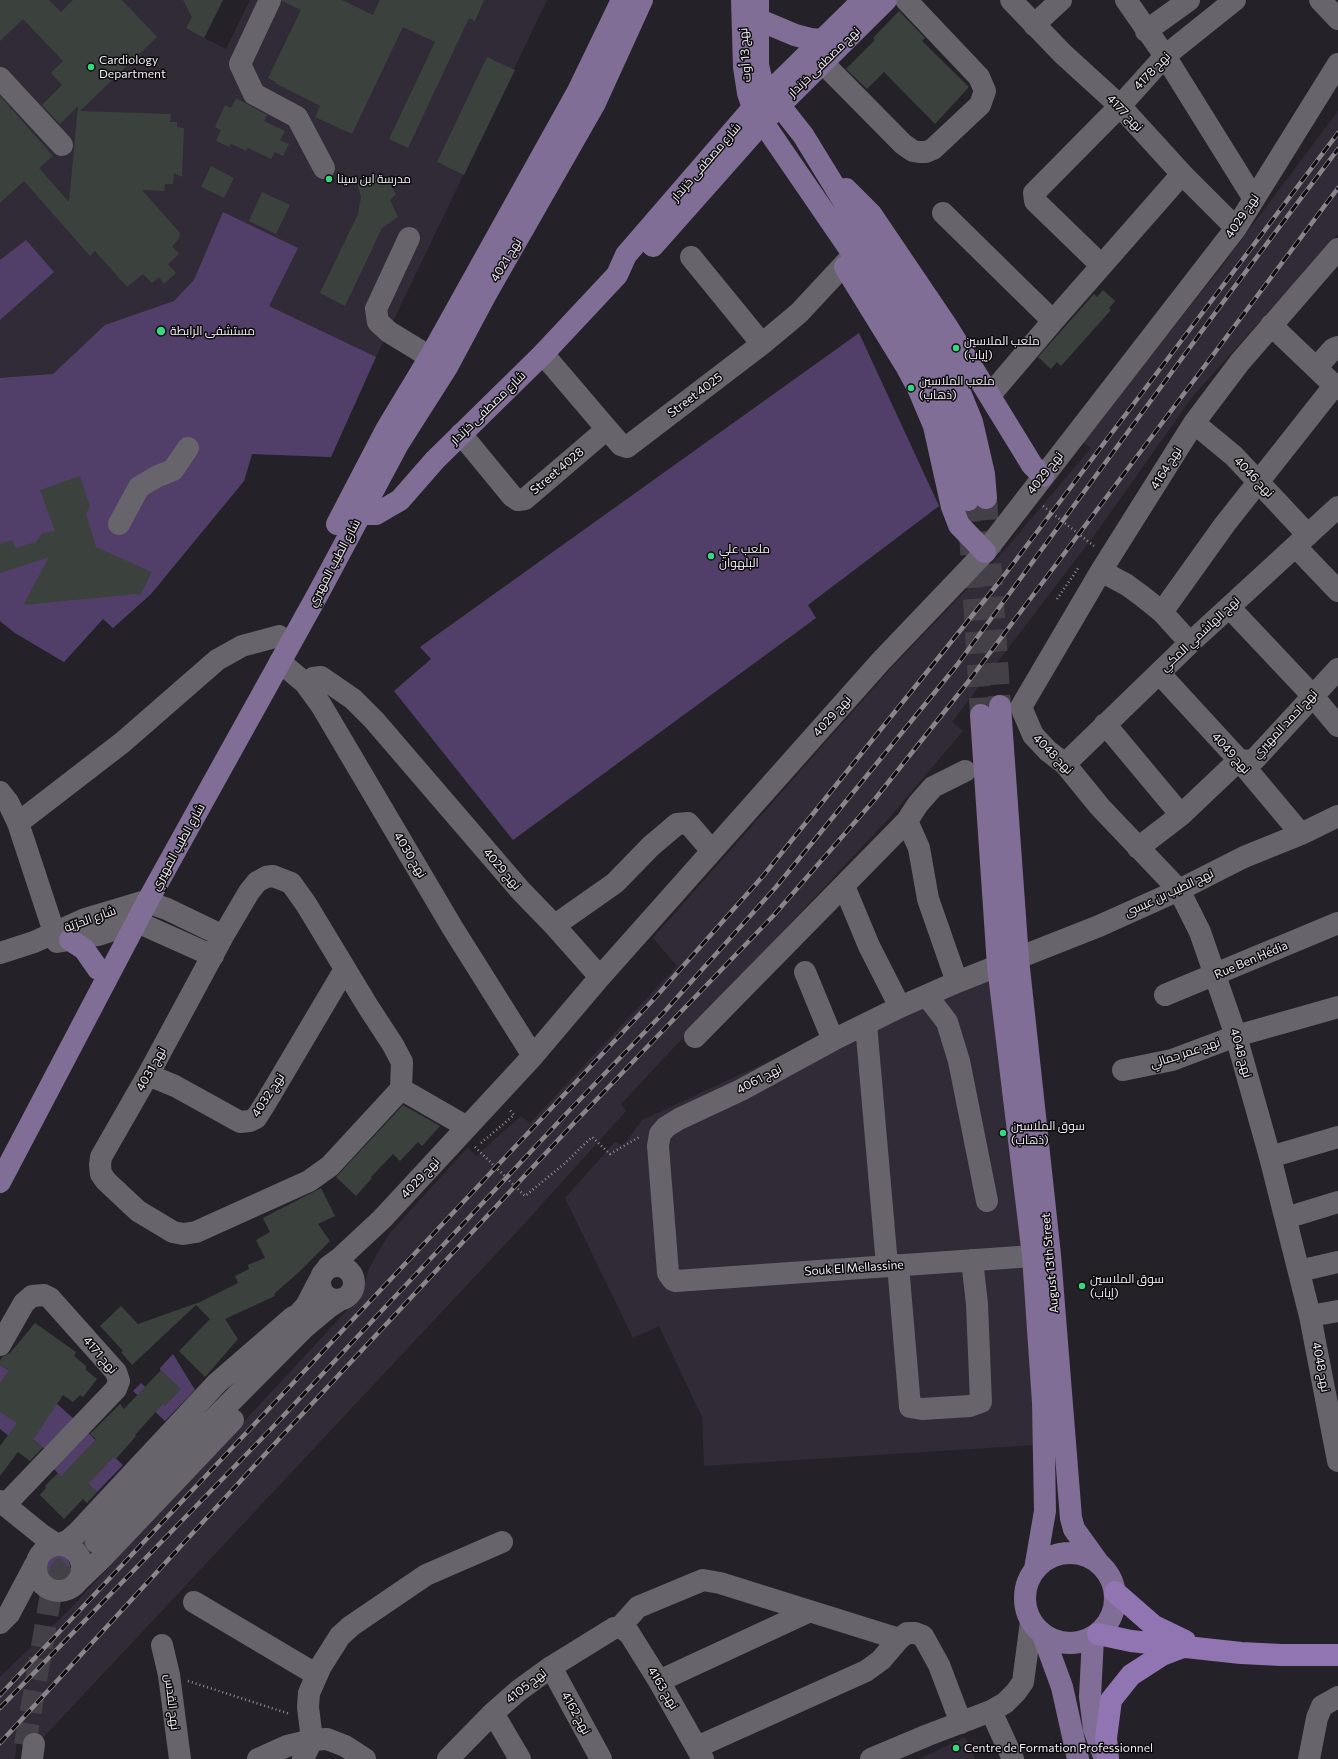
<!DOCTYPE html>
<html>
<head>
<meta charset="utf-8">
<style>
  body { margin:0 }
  canvas { display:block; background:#242128 }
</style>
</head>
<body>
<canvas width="1338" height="1759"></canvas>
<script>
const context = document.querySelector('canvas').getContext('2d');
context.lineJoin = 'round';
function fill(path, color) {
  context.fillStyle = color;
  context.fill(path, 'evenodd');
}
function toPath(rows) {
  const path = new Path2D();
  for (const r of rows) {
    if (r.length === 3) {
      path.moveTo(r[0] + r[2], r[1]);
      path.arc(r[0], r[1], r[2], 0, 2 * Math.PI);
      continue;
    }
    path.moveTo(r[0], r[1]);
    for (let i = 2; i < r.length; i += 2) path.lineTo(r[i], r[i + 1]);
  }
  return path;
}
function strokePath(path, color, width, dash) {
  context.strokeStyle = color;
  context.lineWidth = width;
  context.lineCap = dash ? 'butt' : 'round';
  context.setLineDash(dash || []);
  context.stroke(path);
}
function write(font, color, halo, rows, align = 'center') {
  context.font = font + ' Commissioner,Cairo,sans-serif';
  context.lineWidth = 3;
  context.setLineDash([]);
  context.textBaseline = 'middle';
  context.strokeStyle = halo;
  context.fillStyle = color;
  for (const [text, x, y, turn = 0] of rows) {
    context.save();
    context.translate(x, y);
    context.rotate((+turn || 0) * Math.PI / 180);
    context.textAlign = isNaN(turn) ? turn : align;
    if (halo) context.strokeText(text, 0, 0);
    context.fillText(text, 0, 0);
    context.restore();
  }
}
const built = toPath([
  [0,0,223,0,204,38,226,49,250,0,547,0,376,357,331,457,252,454,244,481,151,594,113,628,103,619,64,662,15,633,0,621],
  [1338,111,1338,234,1193,396,1096,533,952,722,963,731,890,817,621,1104,626,1111,525,1223,40,1741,17,1740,15,1759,0,1759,0,1677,73,1606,363,1293,368,1271,378,1252,390,1233,468,1147,476,1156,521,1116,530,1123,677,966,653,938,893,666,1002,553,1091,448,1082,442,1219,270],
  [987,960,1025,1268,1034,1445,704,1466,702,1417,659,1326,633,1338,565,1198,615,1142,623,1146,642,1120],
  [965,1737,975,1759,919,1759]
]);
const green = toPath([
  [223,212,298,248,269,306,376,357,331,457,252,454,244,481,151,594,113,628,103,619,64,662,15,633,0,621,0,378,53,374,105,325,174,301,194,280],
  [26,240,54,272,0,320,0,260],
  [859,333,939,506,808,605,816,618,513,840,394,691,431,659,420,647],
  [173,1354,195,1390,165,1421,133,1391,141,1383,165,1405,160,1368],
  [0,1365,38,1387,74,1419,45,1449,31,1438,19,1444,0,1429],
  [86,1431,123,1465,97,1492,85,1481,68,1484,52,1467],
  [58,1567,12]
]);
const building = toPath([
  [0,0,49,0,61,12,73,0,122,0,157,37,80,111,171,114,170,122,177,122,177,127,184,128,182,177,174,173,173,184,165,184,164,191,142,190,180,233,179,239,172,246,179,254,168,264,176,273,164,284,159,277,152,283,143,274,127,287,95,251,90,256,24,181,0,203,0,96,53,156,39,168,69,202,78,106,60,124,42,105,62,85,51,73,63,61,23,19,0,41],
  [183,0,223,0,204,38,186,28,192,17],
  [282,0,342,0,373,15,380,0,484,0,475,21,469,18,408,148,389,139,435,42,403,27,352,134,315,117,320,106,275,83,276,82,268,78,301,10,282,1],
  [899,11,925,38,922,41,969,87,935,124,884,72,867,89,846,69,875,40,873,38],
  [487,57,515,70,464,175,437,162],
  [236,98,267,115,264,121,285,131,280,140,289,144,283,156,275,152,271,159,248,148,246,151,231,144,229,147,216,141,221,130,215,127,225,105,231,108],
  [211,166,234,178,224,198,201,187],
  [376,175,389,182,396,194,390,200,398,217,382,228,345,306,320,293,358,214,361,197,357,183],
  [262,192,290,205,276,234,249,221],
  [1103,290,1115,301,1109,308,1111,310,1061,366,1057,362,1051,369,1038,357,1094,294,1097,297],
  [80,476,90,506,86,514,96,547,152,572,140,596,136,594,23,605,49,557,0,573,0,544,12,540,16,548,36,542,42,533,55,531,40,490],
  [403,1105,440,1126,422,1146,418,1142,400,1161,393,1154,371,1177,372,1178,356,1196,336,1177],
  [321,1188,335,1216,318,1224,330,1241,299,1272,274,1294,275,1296,225,1319,238,1339,205,1377,179,1351,210,1319,196,1305,132,1365,121,1352,123,1351,100,1326,121,1306,138,1324,200,1302,238,1283,235,1276,249,1269,248,1265,265,1258,256,1240,270,1232,263,1218],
  [35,1323,76,1352,74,1356,86,1366,86,1370,97,1379,83,1397,80,1395,73,1402,63,1395,33,1440,43,1447,30,1461,18,1452,0,1476,0,1446,17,1423,0,1412,0,1383,9,1370,0,1365,0,1361,2,1357,10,1353],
  [161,1370,181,1389,165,1406,163,1404,135,1435,136,1436,116,1459,114,1457,88,1484,97,1492,87,1503,83,1499,64,1519,40,1495,46,1488,45,1486,58,1473,61,1476,96,1439,90,1434,120,1404,124,1409]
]);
const minorTunnel = toPath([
  [25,1745,51,1594,61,1571,90,1536]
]);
const majorTunnel = toPath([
  [986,498,1000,706],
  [968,500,981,715]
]);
const path = toPath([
  [1043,506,1094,546],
  [1057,599,1079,567],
  [481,1143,514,1115,509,1109],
  [475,1147,525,1196,564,1164,592,1137,610,1154,641,1136],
  [188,1681,290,1714]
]);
const minor = toPath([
  [270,0,240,64,254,94,297,117,324,168],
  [1011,0,1063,54,1120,106,1182,174,1236,228],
  [1126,0,1165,56,1254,199],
  [1320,0,1338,19],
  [1034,25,1061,0],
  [1146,31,1189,0],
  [823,63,903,144,913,151,919,152,926,152,933,149,980,105,985,91,979,77,906,0],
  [0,78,62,145],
  [943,213,1053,321,1182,174],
  [409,238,376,309,378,322,389,332,430,357],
  [1338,249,1240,362,1194,423,1101,571,1021,707,1033,735,1048,751,1065,764,1100,807,1179,890,1200,932,1236,1036,1270,1157,1310,1316,1338,1461],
  [691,257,762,344],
  [1101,265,1035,201,1034,193,1120,106,1165,56,1235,0],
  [1271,325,1338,389],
  [543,354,607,429,621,445,627,447,762,344,799,313,853,255],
  [1317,367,1333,349,1338,347],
  [990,395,1053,321],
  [1194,423,1234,456,1308,535],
  [461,434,512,496,518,500,525,499,607,429],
  [119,524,139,487,158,476,173,470,188,448],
  [1296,547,1338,591],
  [1101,571,1127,585,1142,596,1162,612,1190,643],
  [1229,607,1312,695,1338,726],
  [1162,612,1225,524,1334,386],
  [280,662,305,683,321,705,452,927,533,1056],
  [1159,673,1239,760,1301,834],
  [305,683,313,678,321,677,353,699,374,720,521,891,553,924,558,923,615,883,651,846,677,824,688,823,712,851],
  [1105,724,1181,815],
  [1065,764,1190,643,1338,507],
  [0,792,8,802,18,823,54,932],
  [907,821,919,848,928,899,957,982],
  [18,823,123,742,217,660,242,646,279,636],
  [1138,848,1181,815,1239,760,1250,761,1255,759,1338,669],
  [273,876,291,883,306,904,367,1005,393,1045,402,1062,401,1089,330,1166,309,1181,196,1232,183,1234,173,1232,138,1211,106,1181,101,1174,100,1165,101,1157,148,1075,223,936,249,892,257,882,266,877,273,876],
  [844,886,869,946,900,1007],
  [553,924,600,977],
  [57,942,98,935,137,922,213,956],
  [0,953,34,942,85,919,142,902,147,902,167,909,223,936],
  [805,972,833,1040],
  [1165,995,1338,923],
  [927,996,947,1022,959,1061,987,1201],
  [866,1024,887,1265],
  [695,1037,907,821,918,804,933,787,965,771],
  [1123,1070,1172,1060,1236,1036,1338,1007],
  [148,1075,175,1086,240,1122,250,1121,256,1118,265,1104,345,969],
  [401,1089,467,1127],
  [1270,1157,1338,1137],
  [1286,1218,1338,1202],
  [1033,1256,676,1281,673,1280,668,1273,658,1146,660,1134,666,1127,679,1119,741,1090,833,1040,900,1007,957,982,1099,926,1179,890,1244,857,1301,834,1338,816],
  [898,1265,910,1407,922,1409,970,1406,981,1402,977,1304,972,1260],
  [337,1283,17],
  [328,1267,339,1259,382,1219,533,1056,600,977,881,661,985,552,1236,228,1338,64],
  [1299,1271,1338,1262],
  [1310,1316,1338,1311],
  [284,1330,306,1306,319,1281],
  [0,1345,24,1303,32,1296,44,1295,50,1298,116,1372,119,1381,116,1389,5,1505],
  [0,1501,42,1535,56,1544],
  [96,1542,167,1466,305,1327,329,1307,341,1299],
  [60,1544,69,1540,78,1532,217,1383,293,1317],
  [59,1568,23],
  [79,1580,104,1556,233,1420],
  [194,1602,317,1675],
  [0,1623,9,1614,35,1565],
  [620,1627,638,1607,703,1580,720,1583,899,1639],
  [162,1645,169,1675,180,1759],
  [551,1667,601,1759],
  [659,1681,810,1611],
  [991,1711,1013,1759],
  [493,1713,520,1759],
  [697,1747,866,1671,881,1660,899,1639,907,1633,915,1633,923,1636,939,1665,961,1723],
  [32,1759,34,1744],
  [258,1759,287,1746,312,1740,327,1739,345,1746,365,1759],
  [303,1759,312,1740,308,1707,309,1693,321,1666,340,1636,351,1626,426,1575,502,1542],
  [448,1759,493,1713,518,1691,551,1667,614,1628,620,1627,629,1633,659,1681,703,1759],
  [871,1759,928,1735,991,1711,1005,1703,1016,1692,1023,1682,1031,1622],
  [1309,1759,1317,1718,1322,1706,1338,1697]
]);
const major = toPath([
  [742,0,744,67,748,93,753,108,877,289,933,377,954,422,961,451,968,500],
  [758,0,758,65,761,78,769,92,803,135,865,236,935,343,952,373,972,422,984,474,986,498],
  [757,19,795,35,810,39,822,40],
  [846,189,871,214,948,328,1032,465,1043,476],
  [653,246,762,123,886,0],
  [845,267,906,366,918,388,934,426,952,507,959,525,985,552],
  [349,510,360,514,376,514,400,500,435,460,543,354,617,275,626,255,753,108,863,0],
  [337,524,386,430,430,357,578,91,622,0],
  [1000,706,1018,959,1050,1255,1071,1518,1074,1529,1097,1561],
  [981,715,998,966,1033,1256,1043,1403,1045,1511,1035,1569],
  [70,940,84,949,98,969],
  [0,1182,147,902,319,592,398,444,447,367,486,294,595,103,642,0],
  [1070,1598,45],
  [1043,1635,1062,1687,1078,1759],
  [1093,1638,1090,1697,1094,1729,1105,1759]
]);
const highway = toPath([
  [1115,1592,1154,1626,1185,1641],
  [1098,1634,1131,1641,1241,1653,1281,1655,1338,1655],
  [1108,1759,1106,1738,1111,1700,1131,1675,1162,1655,1183,1647]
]);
const rail = toPath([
  [0,1695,653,1000,763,876,1000,581,1338,133],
  [0,1708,271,1429,566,1114,665,1011,776,887,957,665,1232,290,1338,149],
  [0,1743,280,1438,574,1123,774,915,875,799,968,682,1338,188]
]);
const markers = [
  [91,67,4,"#36d880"],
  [329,179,4,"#36d880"],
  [161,331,5,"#36d880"],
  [956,348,4,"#36d880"],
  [911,388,4,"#36d880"],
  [711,556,4,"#36d880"],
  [1003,1133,4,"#36d880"],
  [1082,1286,4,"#36d880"],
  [956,1748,4,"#36d880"]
];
const streetNames = [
  ["نهج 13 أوت",745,55,-94],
  ["نهج مصطفى خزندار",824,62,-44],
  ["نهج 4178",1152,71,-46],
  ["نهج 4177",1125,113,46],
  ["شارع مصطفى خزندار",706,162,-49],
  ["نهج 4029",1242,216,-56],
  ["نهج 4021",506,260,-59],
  ["Street 4025",695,395,-37],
  ["شارع مصطفى خزندار",488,408,-44],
  ["نهج 4164",1166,468,-58],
  ["Street 4028",557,471,-40],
  ["نهج 4029",1045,473,-52],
  ["نهج 4046",1254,477,46],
  ["شارع الطيب المهيري",334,563,-62],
  ["نهج الهاشمي المكي",1200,634,-43],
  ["نهج 4029",832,716,-48],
  ["نهج احمد المهيري",1285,724,-47],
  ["نهج 4049",1231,753,48],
  ["نهج 4048",1053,754,45],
  ["شارع الطيب المهيري",178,847,-61],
  ["نهج 4030",410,855,59],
  ["نهج 4029",502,869,49],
  ["نهج الطيب بن عيسى",1169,893,-25],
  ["شارع الحرّيّة",90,919,-20],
  ["Rue Ben Hédia",1251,960,-23],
  ["نهج عمر جمالي",1185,1053,-18],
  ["نهج 4048",1241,1053,74],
  ["نهج 4031",151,1069,-61],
  ["نهج 4061",759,1079,-28],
  ["نهج 4032",268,1095,-57],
  ["نهج 4029",420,1178,-47],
  ["August 13th Street",1050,1263,-95],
  ["Souk El Mellassine",854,1268,-4],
  ["نهج 4171",100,1355,49],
  ["نهج 4048",1321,1367,79],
  ["نهج 4105",526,1686,-38],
  ["نهج 4163",663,1688,59],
  ["نهج القدس",172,1702,83],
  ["نهج 4162",576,1713,61]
];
const poiNames = [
  ["Cardiology",99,60],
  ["Department",99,74],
  ["مدرسة ابن سينا",337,179],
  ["مستشفى الرابطة",170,331],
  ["ملعب الملاسين",964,341],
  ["(إياب)",964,355],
  ["ملعب الملاسين",919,381],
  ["(ذهاب)",919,395],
  ["ملعب علي",719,549],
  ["البلهوان",719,563],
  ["سوق الملاسين",1011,1126],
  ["(ذهاب)",1011,1140],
  ["سوق الملاسين",1090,1279],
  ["(إياب)",1090,1293],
  ["Centre de Formation Professionnel",964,1748]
];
fill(built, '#302b37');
fill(green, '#523f69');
fill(building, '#3b413c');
strokePath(minorTunnel, '#434047', 22, [22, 11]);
strokePath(majorTunnel, '#434047', 22, [22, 11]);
strokePath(path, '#929096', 2.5, [1, 3]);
strokePath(minor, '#67646b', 22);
strokePath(major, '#806e96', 22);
strokePath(highway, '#9075b2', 22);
strokePath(rail, '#88858b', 4.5);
strokePath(rail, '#0d0b0e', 3, [9]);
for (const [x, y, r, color] of markers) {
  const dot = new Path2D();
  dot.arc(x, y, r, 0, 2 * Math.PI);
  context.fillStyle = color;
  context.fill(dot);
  strokePath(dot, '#0d0b0e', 1.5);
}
write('12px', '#f2f0f5', '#0d0b0e', streetNames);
write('12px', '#f2f0f5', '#0d0b0e', poiNames, 'left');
</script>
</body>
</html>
